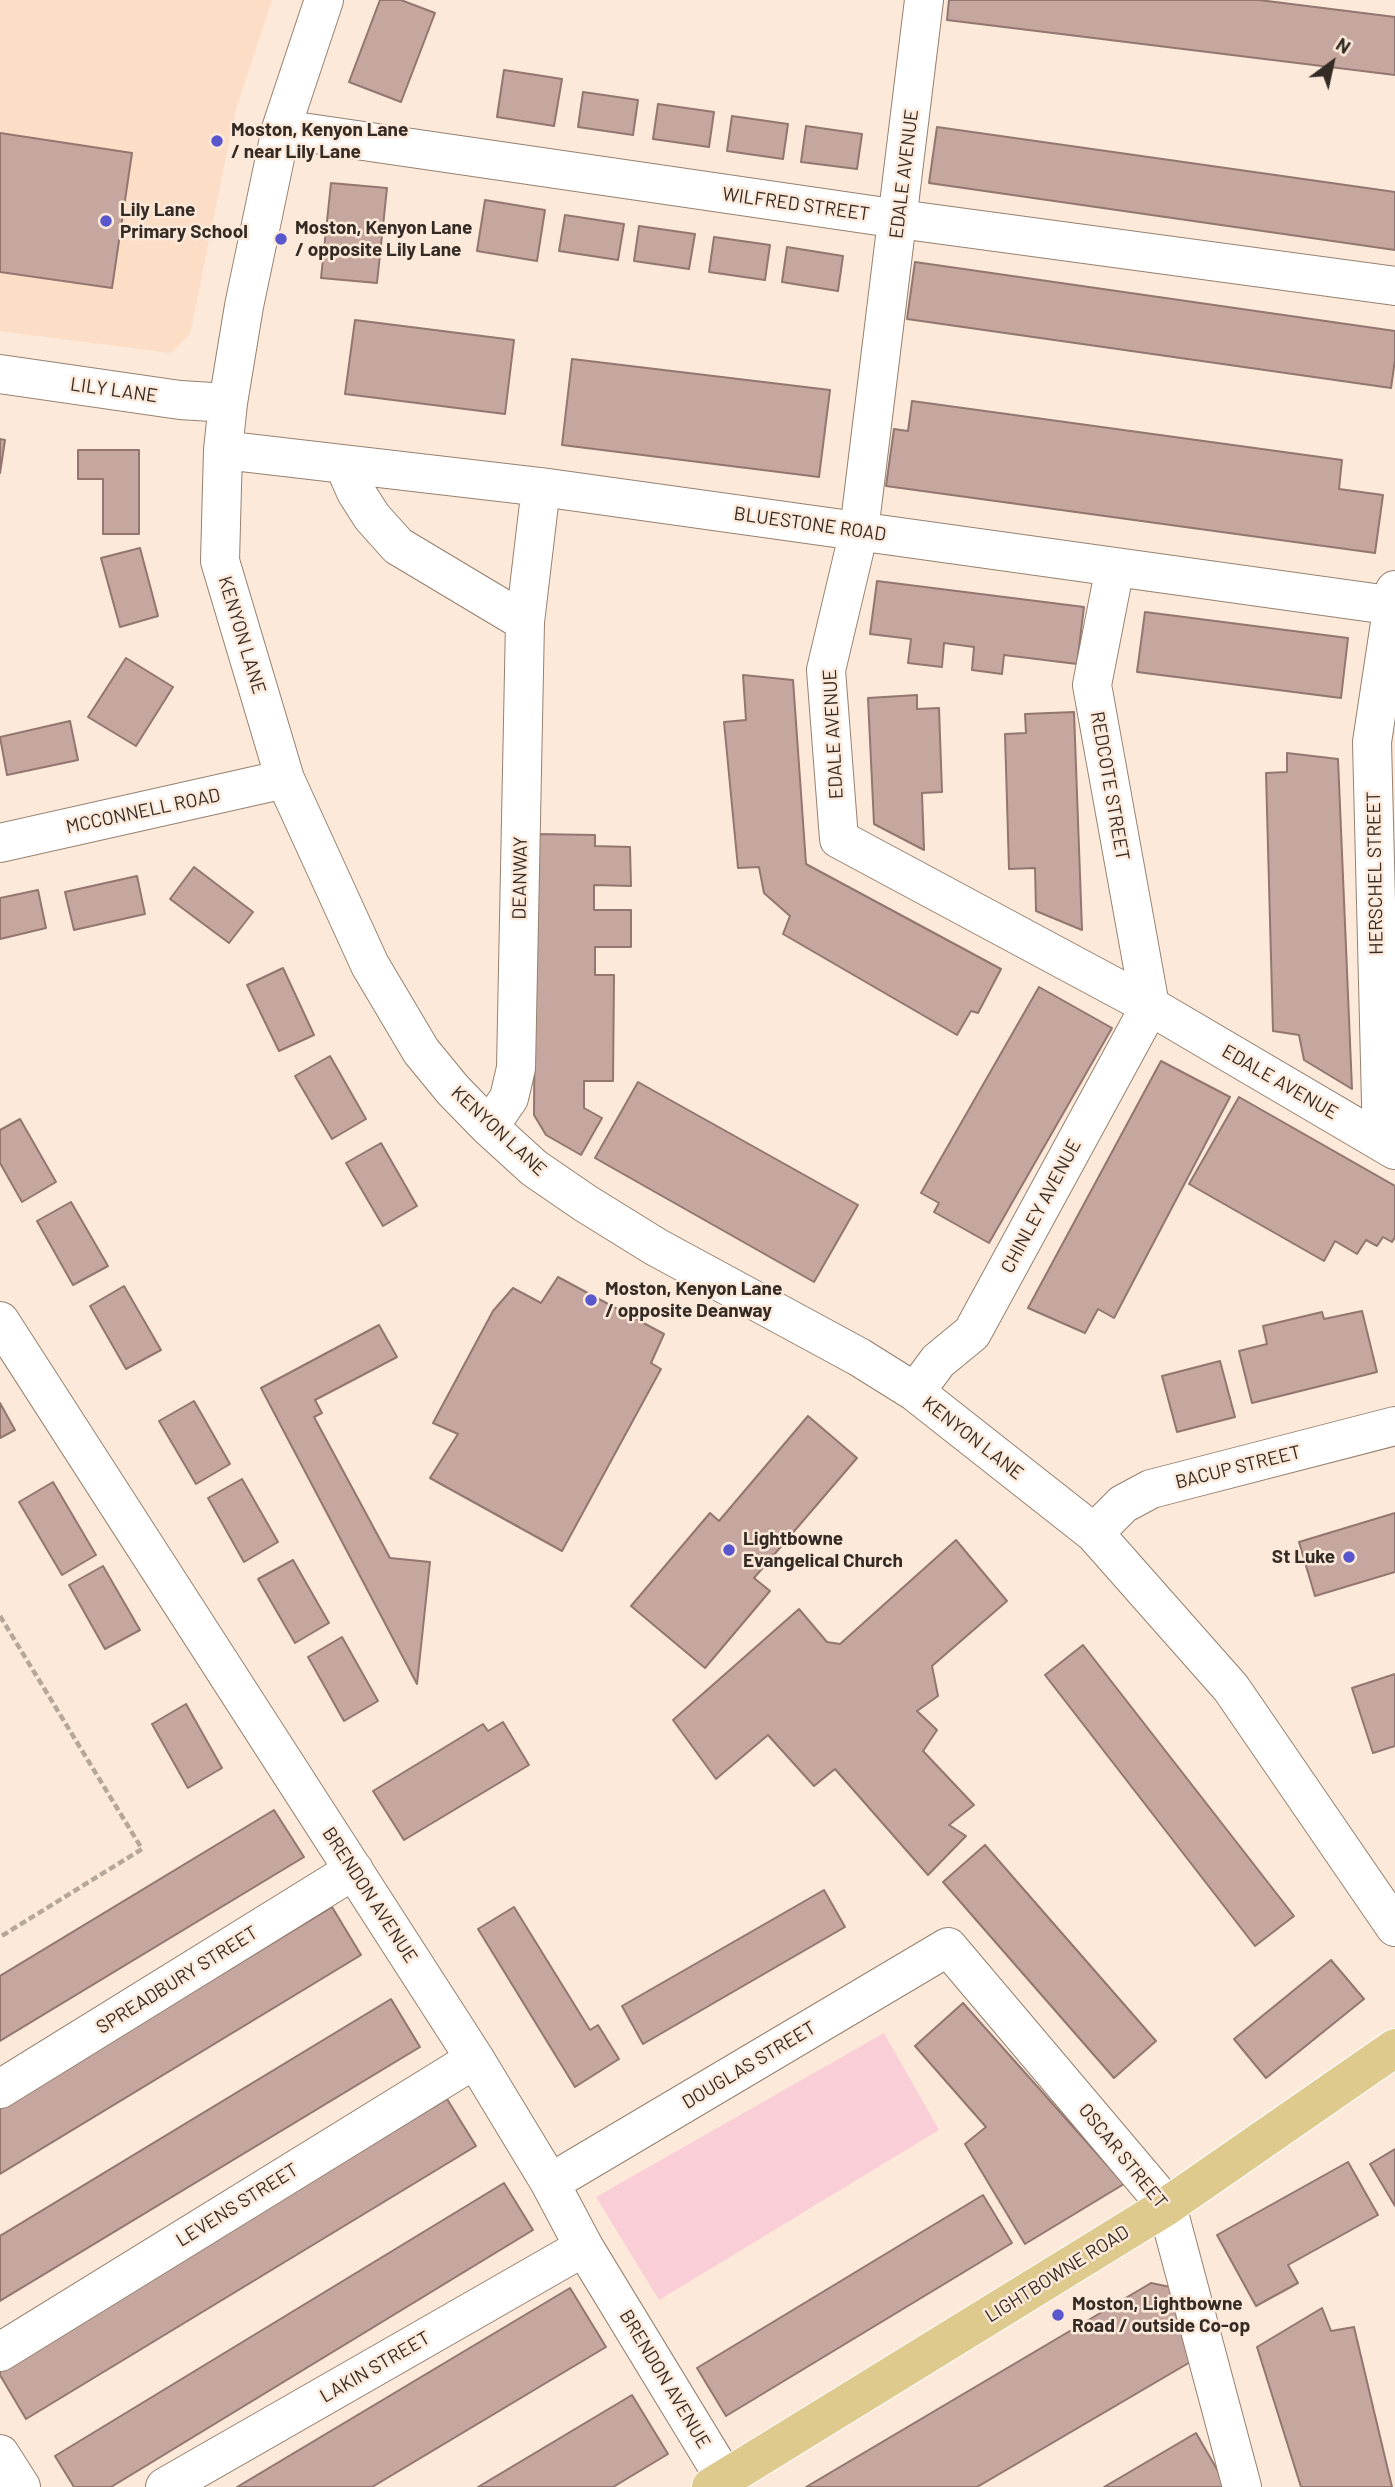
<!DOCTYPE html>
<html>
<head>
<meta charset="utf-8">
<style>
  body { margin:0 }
  #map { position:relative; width:1395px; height:2487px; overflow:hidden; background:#fce9da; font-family:Barlow,sans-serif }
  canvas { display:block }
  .north { position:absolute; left:1297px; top:28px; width:70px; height:70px; -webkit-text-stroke:5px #fce9da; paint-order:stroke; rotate:33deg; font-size:19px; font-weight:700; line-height:28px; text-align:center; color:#342b24 }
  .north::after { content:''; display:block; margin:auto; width:24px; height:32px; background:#342b24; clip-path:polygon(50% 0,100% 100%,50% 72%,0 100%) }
</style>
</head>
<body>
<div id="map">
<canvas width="1395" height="2487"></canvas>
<div class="north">N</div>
</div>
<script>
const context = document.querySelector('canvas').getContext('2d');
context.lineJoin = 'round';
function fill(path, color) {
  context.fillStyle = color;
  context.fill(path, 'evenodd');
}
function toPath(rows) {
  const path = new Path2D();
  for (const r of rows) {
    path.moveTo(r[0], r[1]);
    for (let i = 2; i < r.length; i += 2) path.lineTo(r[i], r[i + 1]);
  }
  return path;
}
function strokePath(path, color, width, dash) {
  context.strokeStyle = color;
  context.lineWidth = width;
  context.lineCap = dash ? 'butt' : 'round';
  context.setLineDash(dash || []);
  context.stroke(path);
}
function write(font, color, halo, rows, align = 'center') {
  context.font = font + ' Barlow,sans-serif';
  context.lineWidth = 5;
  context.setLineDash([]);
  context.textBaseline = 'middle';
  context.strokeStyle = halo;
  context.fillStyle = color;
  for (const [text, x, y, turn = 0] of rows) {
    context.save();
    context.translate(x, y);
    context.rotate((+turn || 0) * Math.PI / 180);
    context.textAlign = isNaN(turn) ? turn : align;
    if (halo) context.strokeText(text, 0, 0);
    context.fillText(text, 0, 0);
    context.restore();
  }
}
const built = toPath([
  [0,0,272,0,235,112,190,334,171,353,0,331]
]);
const green = toPath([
  [884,2033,939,2130,659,2300,596,2197]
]);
const building = toPath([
  [380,0,401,0,435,13,401,102,349,82,380,0],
  [949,0,1259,0,1395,17,1395,75,947,20,949,0],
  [504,70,562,79,554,126,497,117,504,70],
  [583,92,638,100,633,135,578,127,583,92],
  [658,104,714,112,709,147,653,139,658,104],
  [732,116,788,124,783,159,727,151,732,116],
  [806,126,862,134,857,169,801,162,806,126],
  [937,127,1395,192,1395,250,929,183,937,127],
  [0,133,132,153,112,288,0,272,0,133],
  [331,183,387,188,377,283,321,278,331,183],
  [485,200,545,210,537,261,477,251,485,200],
  [565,215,624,224,618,260,559,251,565,215],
  [639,226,695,234,689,269,634,261,639,226],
  [714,237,770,245,765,280,709,272,714,237],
  [787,247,843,256,838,291,782,282,787,247],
  [915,262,1395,331,1395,360,1391,388,907,319,915,262],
  [355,320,514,340,505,414,345,394,355,320],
  [572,359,830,390,819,477,562,445,572,359],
  [912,401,1342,460,1339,489,1383,495,1375,553,886,486,894,429,908,431,912,401],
  [0,439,5,440,0,473,0,439],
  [78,450,139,450,139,534,103,534,103,479,78,479,78,450],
  [140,548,158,616,120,627,101,558,140,548],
  [877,581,1084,607,1077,664,1004,655,1002,674,972,670,974,647,944,643,942,667,908,663,911,639,870,634,877,581],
  [1145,612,1348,638,1341,698,1137,672,1145,612],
  [126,658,173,687,136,746,88,717,126,658],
  [743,675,793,680,806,864,1001,969,978,1013,971,1011,957,1035,783,934,790,916,764,893,759,867,738,868,724,722,746,720,743,675],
  [917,695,917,709,939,708,942,792,922,793,924,850,874,824,868,698,917,695],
  [1074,712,1082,930,1036,911,1035,868,1009,869,1005,734,1026,733,1025,714,1074,712],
  [70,721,78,760,7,775,0,737,70,721],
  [1287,753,1338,759,1352,1089,1304,1060,1299,1035,1273,1031,1266,773,1287,772,1287,753],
  [536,834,595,835,595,846,630,847,631,886,594,885,594,910,631,910,631,947,595,947,595,975,614,975,613,1081,584,1081,584,1108,602,1118,581,1155,546,1135,534,1115,536,834],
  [194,867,253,912,229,943,170,899,194,867],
  [137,876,145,914,74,930,65,892,137,876],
  [38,890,46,928,0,939,0,898,38,890],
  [283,968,314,1035,279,1051,247,985,283,968],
  [1039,987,1112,1028,989,1243,934,1212,939,1203,921,1193,1039,987],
  [330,1056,366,1119,332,1139,295,1076,330,1056],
  [1161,1061,1230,1097,1114,1318,1098,1309,1085,1333,1028,1308,1161,1061],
  [638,1082,858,1205,814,1282,595,1158,638,1082],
  [1239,1097,1395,1186,1395,1237,1392,1242,1383,1237,1377,1246,1366,1240,1357,1254,1335,1241,1324,1261,1189,1184,1239,1097],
  [20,1119,56,1182,22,1202,0,1163,0,1130,20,1119],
  [381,1143,417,1206,383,1226,346,1163,381,1143],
  [71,1202,108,1266,73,1285,37,1221,71,1202],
  [558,1277,664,1334,651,1363,661,1369,562,1551,430,1478,458,1434,433,1423,493,1311,513,1288,541,1303,558,1277],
  [124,1286,161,1350,126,1369,90,1306,124,1286],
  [1362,1311,1377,1372,1252,1403,1239,1351,1267,1344,1263,1326,1322,1312,1324,1319,1362,1311],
  [379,1325,397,1357,315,1400,322,1413,314,1417,390,1558,430,1562,417,1684,261,1388,379,1325],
  [1220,1361,1235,1417,1177,1432,1162,1376,1220,1361],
  [194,1401,230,1464,196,1484,159,1421,194,1401],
  [0,1403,15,1430,0,1438,0,1403],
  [808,1416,857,1458,754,1578,770,1591,705,1668,631,1606,710,1513,719,1521,808,1416],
  [242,1479,278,1542,244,1562,208,1498,242,1479],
  [53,1482,96,1555,62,1575,19,1502,53,1482],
  [1395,1513,1395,1572,1315,1596,1299,1542,1395,1513],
  [956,1540,1007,1601,932,1666,938,1696,917,1711,937,1730,923,1751,974,1805,949,1825,966,1836,928,1875,835,1769,814,1786,768,1735,716,1779,673,1720,799,1609,827,1642,840,1644,956,1540],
  [293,1560,329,1623,295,1643,258,1579,293,1560],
  [103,1566,140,1630,105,1649,69,1585,103,1566],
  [342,1637,378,1701,344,1721,308,1657,342,1637],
  [1083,1645,1294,1916,1255,1946,1045,1675,1083,1645],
  [1395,1674,1395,1746,1373,1753,1352,1688,1395,1674],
  [186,1704,222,1768,188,1788,152,1724,186,1704],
  [503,1722,529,1765,404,1840,373,1791,483,1724,488,1731,503,1722],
  [274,1810,304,1857,0,2041,0,1976,274,1810],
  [985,1845,1156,2041,1114,2078,943,1882,985,1845],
  [824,1890,845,1927,643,2044,622,2006,824,1890],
  [332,1907,361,1955,0,2174,0,2109,332,1907],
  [514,1907,590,2030,598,2025,619,2059,575,2087,478,1929,514,1907],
  [1331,1960,1364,1999,1266,2078,1234,2039,1331,1960],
  [391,1999,420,2047,0,2301,0,2236,391,1999],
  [963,2003,1124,2184,1025,2244,965,2144,986,2127,915,2046,963,2003],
  [447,2099,476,2146,26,2419,0,2375,0,2369,447,2099],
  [1395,2149,1395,2206,1370,2164,1395,2149],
  [1348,2162,1378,2215,1288,2265,1298,2283,1256,2306,1217,2235,1348,2162],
  [504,2183,533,2230,111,2487,74,2487,55,2456,504,2183],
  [983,2195,1012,2243,726,2416,697,2368,983,2195],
  [1151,2283,1175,2288,1192,2361,977,2487,806,2487,1151,2283],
  [570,2288,606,2347,372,2487,237,2487,570,2288],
  [1322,2308,1331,2331,1354,2327,1392,2487,1301,2487,1257,2347,1322,2308],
  [632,2395,668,2454,613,2487,478,2487,632,2395],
  [1196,2433,1226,2485,1222,2487,1104,2487,1196,2433]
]);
const path = toPath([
  [0,1616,142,1849,0,1937]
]);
const minor = toPath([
  [324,0,281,129,244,306,228,403,223,450,220,561,285,779,370,965,421,1051,453,1090,489,1127,534,1168,585,1203,656,1247,859,1357,915,1392,1094,1533,1231,1688,1395,1927],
  [924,0,859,531,826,670,839,839,1150,1006,1395,1150],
  [281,129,899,219,1395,286],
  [0,374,180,400,228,403],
  [223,450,541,487,1395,606],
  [344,465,356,492,372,517,398,546,525,622],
  [0,843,285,779],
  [489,1127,509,1098,516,1068,525,622,541,487],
  [1382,1142,1372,742,1395,590],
  [0,1321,475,2059,550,2183,584,2247,730,2487],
  [915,1392,938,1361,972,1333,1150,1006,1092,685,1115,567],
  [1094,1533,1123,1504,1151,1489,1395,1426],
  [0,2089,354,1870],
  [550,2183,948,1947,1167,2206,1242,2487],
  [0,2352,475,2059],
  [0,2454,21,2487],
  [165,2487,584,2247]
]);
const major = toPath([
  [711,2487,1167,2206,1395,2048]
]);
const markers = [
  [217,141,7,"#5957ce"],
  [106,221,7,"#5957ce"],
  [281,239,7,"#5957ce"],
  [591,1300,7,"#5957ce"],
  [729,1550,7,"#5957ce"],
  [1349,1557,7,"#5957ce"],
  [1058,2315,7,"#5957ce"]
];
const poiNames = [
  ["Moston, Kenyon Lane",231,130],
  ["/ near Lily Lane",231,152],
  ["Lily Lane",120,210],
  ["Primary School",120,232],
  ["Moston, Kenyon Lane",295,228],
  ["/ opposite Lily Lane",295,250],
  ["Moston, Kenyon Lane",605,1289],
  ["/ opposite Deanway",605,1311],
  ["Lightbowne",743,1539],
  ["Evangelical Church",743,1561],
  ["St Luke",1335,1557,"right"],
  ["Moston, Lightbowne",1072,2304],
  ["Road / outside Co-op",1072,2326]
];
const streetNames = [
  ["EDALE AVENUE",904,174,-83],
  ["WILFRED STREET",796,204,8],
  ["LILY LANE",114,390,8],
  ["BLUESTONE ROAD",810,524,8],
  ["KENYON LANE",242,635,73],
  ["EDALE AVENUE",833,734,-93],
  ["REDCOTE STREET",1110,786,80],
  ["MCCONNELL ROAD",143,811,-12],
  ["HERSCHEL STREET",1375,873,-91],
  ["DEANWAY",520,878,-89],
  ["EDALE AVENUE",1280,1082,30],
  ["KENYON LANE",499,1131,43],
  ["CHINLEY AVENUE",1041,1206,-62],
  ["KENYON LANE",973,1438,38],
  ["BACUP STREET",1238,1467,-14],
  ["BRENDON AVENUE",370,1895,57],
  ["SPREADBURY STREET",177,1980,-32],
  ["DOUGLAS STREET",749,2065,-31],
  ["OSCAR STREET",1123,2156,51],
  ["LEVENS STREET",237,2205,-32],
  ["LIGHTBOWNE ROAD",1057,2274,-32],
  ["LAKIN STREET",375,2367,-30],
  ["BRENDON AVENUE",665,2379,59]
];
fill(built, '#fcddc5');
fill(green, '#faced7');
fill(building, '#c5a7a0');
strokePath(building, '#92766f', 2);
strokePath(minor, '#96816f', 40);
strokePath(major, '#fff', 40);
strokePath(path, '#b6a79b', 4.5, [7, 3.5]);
strokePath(minor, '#fff', 38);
strokePath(major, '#dfca8e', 38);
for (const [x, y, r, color] of markers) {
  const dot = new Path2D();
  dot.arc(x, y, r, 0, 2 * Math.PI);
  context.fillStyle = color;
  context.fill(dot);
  strokePath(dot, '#fce9da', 2.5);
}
write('bold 19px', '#342b24', '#fce9da', poiNames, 'left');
write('19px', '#342b24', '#fce9da', streetNames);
</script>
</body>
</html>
